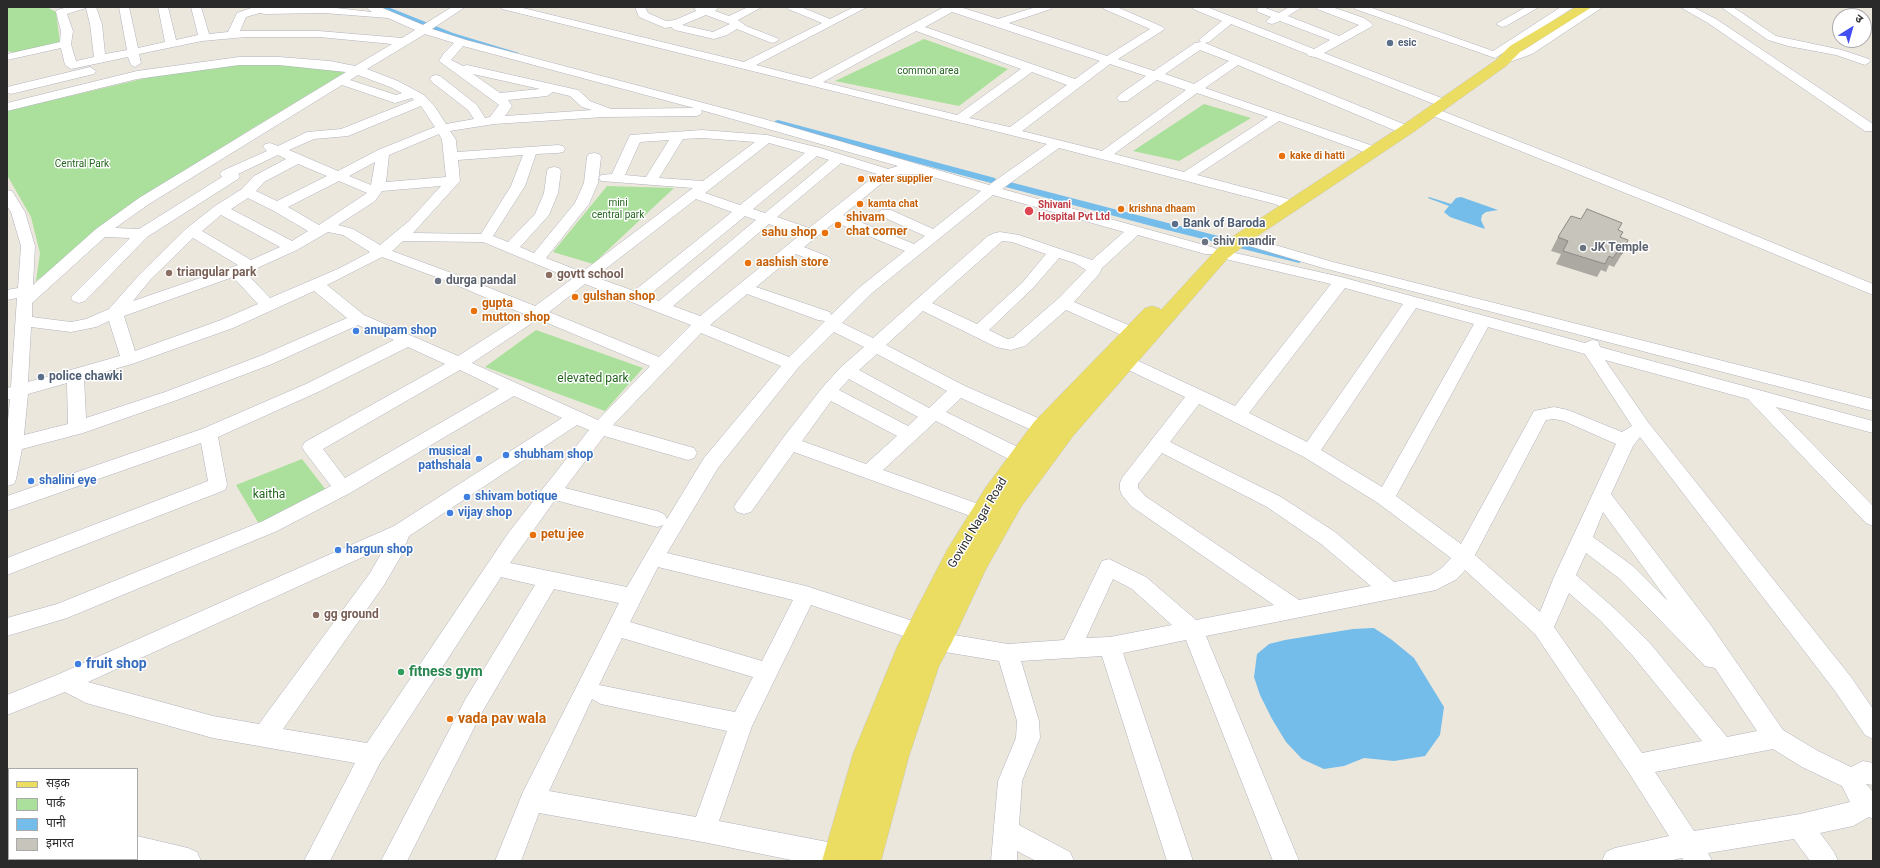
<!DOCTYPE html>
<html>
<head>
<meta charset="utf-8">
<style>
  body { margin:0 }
  #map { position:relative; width:1880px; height:868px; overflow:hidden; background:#ece7dd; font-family:Roboto,"Noto Sans Devanagari",sans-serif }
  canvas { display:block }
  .frame { position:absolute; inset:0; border:8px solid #2a2a2a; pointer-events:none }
  .legend { position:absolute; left:8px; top:768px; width:130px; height:92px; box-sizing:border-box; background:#fff; border:1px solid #aaa; margin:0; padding:5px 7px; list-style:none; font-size:12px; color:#2a2a2a }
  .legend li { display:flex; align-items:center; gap:8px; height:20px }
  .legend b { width:20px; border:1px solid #aaa }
  .north { position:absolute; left:1832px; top:8px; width:40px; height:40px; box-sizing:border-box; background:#fff; border:1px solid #aaa; border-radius:50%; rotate:37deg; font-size:11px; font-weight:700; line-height:16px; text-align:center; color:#2a2a2a }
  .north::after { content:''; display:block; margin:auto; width:14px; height:18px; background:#434ef3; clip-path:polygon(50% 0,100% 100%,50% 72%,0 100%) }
</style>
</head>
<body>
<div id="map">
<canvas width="1880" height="868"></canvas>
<div class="frame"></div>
<ul class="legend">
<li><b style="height:5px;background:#ebdc62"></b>सड़क</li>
<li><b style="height:11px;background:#aae09b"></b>पार्क</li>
<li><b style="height:11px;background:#74bcea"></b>पानी</li>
<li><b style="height:11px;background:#c7c4bc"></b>इमारत</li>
</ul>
<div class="north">उ</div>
</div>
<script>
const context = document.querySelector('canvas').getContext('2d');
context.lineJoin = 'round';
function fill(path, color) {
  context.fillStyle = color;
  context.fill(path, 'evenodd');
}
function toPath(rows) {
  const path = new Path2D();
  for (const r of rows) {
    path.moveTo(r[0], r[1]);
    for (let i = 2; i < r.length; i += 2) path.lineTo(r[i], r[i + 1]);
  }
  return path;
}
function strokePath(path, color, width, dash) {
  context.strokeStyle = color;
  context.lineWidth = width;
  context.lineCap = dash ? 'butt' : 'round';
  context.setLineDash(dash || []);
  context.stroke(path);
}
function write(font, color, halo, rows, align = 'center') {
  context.font = font + ' Roboto,sans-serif';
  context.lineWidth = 3;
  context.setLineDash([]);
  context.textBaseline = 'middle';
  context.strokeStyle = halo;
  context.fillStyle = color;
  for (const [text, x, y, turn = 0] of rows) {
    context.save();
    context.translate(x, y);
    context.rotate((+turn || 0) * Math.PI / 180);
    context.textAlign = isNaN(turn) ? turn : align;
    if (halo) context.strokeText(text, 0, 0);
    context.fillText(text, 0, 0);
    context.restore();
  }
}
const green = toPath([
  [7,7,47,7,56,12,60,43,15,53,7,51],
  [924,39,1008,69,959,106,835,81],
  [251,64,320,67,346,72,243,134,36,281,40,253,31,217,7,175,7,111,167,73],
  [1204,104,1251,118,1179,161,1133,151],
  [607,186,674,188,593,264,553,252],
  [536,330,643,368,605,411,485,367],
  [302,459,326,490,259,524,236,485]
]);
const water = toPath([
  [1429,197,1451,204,1456,198,1461,197,1498,210,1486,212,1482,215,1481,220,1485,229,1450,217,1444,212,1449,206,1428,198],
  [1374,628,1392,640,1414,658,1444,707,1440,735,1425,756,1394,761,1364,758,1344,766,1324,769,1302,759,1286,742,1272,719,1260,695,1254,677,1257,654,1269,644,1285,640,1353,629]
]);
const canal = toPath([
  [377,7,388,7,453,33,519,53,515,56,447,37,377,7],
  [778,120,995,178,996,180,991,183,987,182,775,125,775,121,778,120],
  [1006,181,1303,258,1304,260,1299,263,1159,228,1002,186,1001,184,1006,181]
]);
const minor = toPath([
  [68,7,96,7,102,24,105,54,127,50,119,7,129,7,138,48,165,42,158,7,168,7,176,40,198,35,191,7,201,7,209,34,228,32,237,13,254,7,327,7,372,12,366,7,380,7,423,25,452,7,465,7,432,29,466,40,764,119,989,185,1047,144,502,9,501,7,519,7,744,62,822,23,788,9,787,7,801,7,830,19,854,7,867,7,756,65,811,79,944,7,960,7,998,19,1036,7,1052,7,1051,9,1009,23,1107,56,1150,29,1104,9,1103,7,1117,7,1163,27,1165,29,1118,59,1154,71,1195,43,1201,42,1199,40,1201,38,1222,21,1193,9,1192,7,1207,7,1314,49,1330,40,1280,21,1272,24,1268,23,1266,21,1271,17,1258,12,1257,10,1258,8,1263,7,1279,13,1289,7,1302,7,1288,16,1339,36,1359,25,1317,9,1316,7,1332,7,1364,18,1371,23,1373,25,1371,27,1324,53,1447,100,1449,103,1447,106,1439,106,1315,57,1309,56,1307,54,1231,24,1209,42,1205,43,1411,127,1412,130,1406,134,1401,133,1238,65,1205,88,1379,148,1381,151,1379,154,1369,154,1279,121,1197,175,1285,198,1297,203,1299,206,1297,209,1287,209,1275,204,1059,148,1002,189,1215,248,1217,251,1222,250,1341,277,1585,343,1592,340,1598,341,1600,347,1873,421,1873,433,1776,407,1873,506,1873,526,1866,523,1748,399,1605,360,1648,422,1851,677,1873,709,1873,739,1865,735,1835,691,1640,437,1633,446,1611,494,1710,624,1783,730,1818,751,1851,767,1863,761,1873,763,1873,785,1866,784,1873,792,1873,819,1869,817,1853,826,1820,833,1834,852,1838,861,1810,861,1794,839,1708,853,1712,861,1684,861,1682,858,1668,861,1602,861,1606,852,1615,848,1669,836,1629,773,1535,634,1465,570,1457,579,1436,590,1206,636,1299,861,1273,861,1186,640,1123,653,1193,861,1167,861,1102,656,1021,661,1039,721,1040,738,1022,781,1019,825,1070,852,1074,861,1036,861,1017,851,1017,861,991,861,998,781,1016,738,1017,721,999,661,939,651,912,639,811,605,752,726,719,821,838,844,847,848,851,857,849,861,796,861,703,842,539,813,521,861,495,861,523,792,619,603,554,589,481,714,407,861,381,861,465,700,535,585,501,577,380,763,330,861,304,861,355,763,213,738,86,703,65,692,7,715,7,695,59,674,394,526,562,418,514,396,350,493,277,531,67,618,7,636,7,618,57,604,263,521,331,486,305,452,302,447,305,442,445,364,408,347,318,392,218,437,227,485,225,490,7,575,7,558,208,481,201,443,7,511,7,496,202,429,306,384,394,340,358,325,272,364,177,400,83,433,22,449,16,479,14,484,7,486,7,431,10,399,7,400,7,388,11,387,17,298,7,300,7,290,18,288,21,246,11,212,7,206,7,190,12,191,25,212,35,246,33,285,96,229,139,198,346,72,279,65,239,65,137,79,7,111,7,103,137,71,239,57,279,57,330,61,355,66,392,44,319,37,246,37,202,41,139,54,141,63,135,67,131,65,128,57,71,69,65,65,61,48,7,60,7,54,60,42,61,31,56,12,57,10,68,7],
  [86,8,90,24,94,57,76,61,71,44,73,31,67,14,86,8],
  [952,12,1100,61,1075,79,925,27,952,12],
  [260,13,265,14,324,13,388,18,415,30,402,38,319,31,240,31,246,17,260,13],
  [916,31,1021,69,957,115,823,82,916,31],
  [425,34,454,43,444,53,439,61,499,105,490,117,485,118,477,105,440,76,436,75,432,76,430,79,432,82,468,110,474,119,446,124,435,107,424,95,398,81,367,69,425,34],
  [463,46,694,108,611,109,590,101,578,90,467,65,463,66,451,60,463,46],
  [1200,50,1229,61,1194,84,1165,74,1200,50],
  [1110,64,1146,76,1119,95,1117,98,1119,101,1127,101,1157,80,1186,90,1102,151,1022,131,1110,64],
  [1032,72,1067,85,1010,127,969,118,1032,72],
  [473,74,540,89,500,93,473,74],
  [358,75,390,87,402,93,396,95,350,80,358,75],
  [342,85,395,103,412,98,414,100,341,129,307,132,278,146,270,143,265,144,263,147,267,151,222,171,220,174,222,177,139,229,115,228,149,204,342,85],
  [553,92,570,96,582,107,592,110,505,116,512,106,508,100,547,96,553,92],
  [1197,93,1268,117,1184,172,1114,154,1197,93],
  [421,106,435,127,378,150,338,171,289,150,314,139,348,136,421,106],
  [701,110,898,166,888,169,820,148,767,135,702,130,630,135,612,174,601,175,599,178,601,181,693,188,582,272,546,258,589,204,598,183,601,157,599,154,594,153,589,154,587,157,584,183,575,203,534,253,520,247,549,215,558,193,561,171,559,168,554,167,549,168,547,171,544,193,535,214,508,242,493,236,525,186,536,154,558,153,563,152,565,149,563,146,558,145,457,152,456,140,450,131,494,124,604,117,696,116,700,115,702,112,701,110],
  [439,134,442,140,446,177,386,182,389,155,439,134],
  [702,138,755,142,703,181,659,178,683,139,702,138],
  [669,140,646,177,625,175,640,142,669,140],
  [769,143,805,153,740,205,705,193,769,143],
  [278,155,286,159,254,176,242,189,215,206,187,228,141,273,109,309,86,319,71,322,32,317,32,303,105,237,130,238,73,295,71,298,73,301,79,303,85,301,147,237,238,179,240,176,238,174,278,155],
  [523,155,511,186,481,234,413,233,460,181,458,160,523,155],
  [817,156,829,160,765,213,753,209,817,156],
  [375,162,371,185,349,176,375,162],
  [841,163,877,174,809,228,777,217,841,163],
  [298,164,327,176,277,201,256,191,264,182,298,164],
  [900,174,922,174,981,191,933,229,891,210,881,210,879,213,881,216,925,236,914,244,843,215,882,183,893,176,900,174],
  [339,181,367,193,319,225,288,207,339,181],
  [441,186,409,221,380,245,353,229,338,225,375,201,382,191,441,186],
  [993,195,1124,232,1092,260,1019,235,1000,232,995,233,988,236,873,338,842,323,872,293,993,195],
  [248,198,272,210,308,231,292,241,231,209,248,198],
  [696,199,732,212,634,291,595,277,696,199],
  [221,215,280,247,251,260,202,231,221,215],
  [745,216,756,220,659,301,647,297,745,216],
  [835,222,905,251,860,287,831,315,830,312,756,287,796,254,819,263,829,263,832,260,829,257,804,247,835,222],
  [769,224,800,235,700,316,673,306,769,224],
  [328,232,343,235,370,252,340,268,270,298,246,273,297,250,328,232],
  [1138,235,1205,254,1215,254,1217,257,1331,284,1235,406,1132,358,1126,356,1120,358,1118,362,1120,366,1185,397,1122,478,1120,483,1120,490,1122,495,1131,506,1274,605,1196,620,1146,577,1109,559,1102,561,1064,640,1008,644,942,633,919,623,806,586,667,553,718,468,798,368,834,332,864,347,841,367,822,388,783,438,737,502,734,507,737,512,744,514,751,512,794,452,976,518,983,520,990,518,993,513,990,508,883,470,936,421,1014,462,1021,464,1028,462,1030,457,1028,452,946,412,961,398,1049,438,1055,439,1061,438,1064,433,1061,428,965,386,886,345,923,311,996,347,1011,350,1025,346,1066,310,1126,337,1132,338,1138,337,1140,333,1138,329,1074,302,1099,274,1102,268,1138,235],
  [193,238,238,265,133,301,151,279,193,238],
  [403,241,483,242,572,279,535,306,457,275,392,251,403,241],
  [1002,241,1012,242,1046,254,1023,282,977,324,932,303,1002,241],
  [382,257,447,281,524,314,458,356,364,315,327,285,382,257],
  [1059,258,1075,263,1086,270,1060,297,1013,338,1007,339,989,330,1033,288,1059,258],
  [233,277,258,304,221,320,135,351,124,316,233,277],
  [585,284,691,325,659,357,549,312,585,284],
  [1345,288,1403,304,1307,442,1249,413,1345,288],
  [314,291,347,318,260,356,165,392,86,418,84,378,135,363,233,328,314,291],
  [747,294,818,320,825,321,789,357,710,325,747,294],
  [1416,308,1474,324,1382,487,1321,450,1416,308],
  [538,319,650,366,598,420,472,363,538,319],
  [109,321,120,356,28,382,31,327,71,332,96,327,109,321],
  [1488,327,1585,354,1632,426,1622,432,1568,410,1554,407,1534,411,1461,544,1396,496,1488,327],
  [701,333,781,366,704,458,667,519,664,514,657,511,565,488,604,436,688,460,694,458,697,453,694,448,613,425,701,333],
  [877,354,947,391,929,408,859,370,877,354],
  [460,370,499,389,345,478,323,449,460,370],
  [849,379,918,417,908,426,839,390,849,379],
  [67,383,68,424,24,435,28,394,67,383],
  [831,401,897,436,866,464,802,441,831,401],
  [1199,404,1304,457,1378,503,1451,558,1443,567,1431,575,1394,582,1335,532,1281,497,1170,442,1199,404],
  [1554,419,1564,421,1616,444,1554,577,1540,612,1475,555,1546,420,1554,419],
  [577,425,589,430,509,532,367,743,283,729,384,585,401,556,409,536,577,425],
  [1162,453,1267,507,1321,544,1371,586,1299,600,1145,496,1138,488,1138,484,1162,453],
  [555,500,657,527,663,525,627,587,510,563,555,500],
  [1603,512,1668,601,1634,567,1593,537,1603,512],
  [385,547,370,573,259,724,213,716,88,682,385,547],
  [1586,553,1620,579,1705,666,1715,668,1757,731,1727,737,1649,642,1615,609,1576,575,1586,553],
  [658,567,793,600,762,661,630,622,658,567],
  [1113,579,1132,589,1172,625,1110,637,1086,638,1113,579],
  [1569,593,1601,621,1633,656,1702,741,1642,753,1554,627,1569,593],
  [622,638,753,677,735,712,599,685,622,638],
  [592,699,601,704,727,731,696,817,549,791,592,699],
  [1773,749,1802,767,1842,786,1850,802,1800,814,1694,831,1655,772,1773,749],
  [635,7,645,7,648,13,666,21,675,20,696,11,694,7,719,7,715,11,729,16,748,7,762,7,738,20,746,26,777,38,779,40,773,43,769,42,737,29,727,35,714,39,675,30,671,27,665,28,639,17,635,7],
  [706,15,730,24,713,32,682,25,706,15],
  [1354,7,1369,7,1493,51,1561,7,1574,7,1495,58,1355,9,1354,7],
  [1526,7,1539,7,1506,26,1502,27,1496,24,1526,7],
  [1591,7,1603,7,1532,54,1504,64,1498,60,1500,58,1524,50,1591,7],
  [1680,7,1693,7,1716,19,1873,124,1873,131,1865,131,1708,23,1680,7],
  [1721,7,1733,7,1776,36,1842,50,1869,59,1871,61,1865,65,1836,55,1788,46,1768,40,1721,7],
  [90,67,96,71,94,74,11,94,7,93,7,87,90,67],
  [1432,107,1693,210,1873,284,1873,295,1683,216,1428,114,1426,111,1432,107],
  [1241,235,1333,262,1873,399,1873,411,1323,268,1236,242,1234,239,1236,236,1241,235],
  [7,806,9,806,9,830,7,830,7,806],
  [137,836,188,848,197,852,201,861,137,860,134,859,137,859,137,836]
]);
const major = toPath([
  [1576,7,1592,7,1520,52,1506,66,1412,133,1247,243,1228,258,1073,436,1021,507,986,569,952,642,939,666,909,756,881,861,822,861,853,754,897,647,947,550,986,487,1034,422,1145,308,1152,306,1159,308,1161,310,1216,250,1235,235,1400,127,1496,60,1510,46,1576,7],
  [1053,430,1028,463,1050,434,1053,430]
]);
const wall = toPath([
  [1618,230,1620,237,1622,254,1614,267,1609,265,1606,272,1601,270,1597,277,1556,264,1561,254,1551,251,1558,237]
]);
const building = toPath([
  [1587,209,1622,223,1618,230,1623,232,1620,237,1628,240,1622,254,1617,252,1613,258,1609,256,1605,264,1563,251,1568,241,1558,237,1571,216,1581,219,1587,209]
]);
const markers = [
  [1390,43,4,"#5c6f8a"],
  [1282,156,4,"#e8710a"],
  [861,179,4,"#e8710a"],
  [860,204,4,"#e8710a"],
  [1121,209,4,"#e8710a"],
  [1029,211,5,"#e0444e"],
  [1175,224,4,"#5c6f8a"],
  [838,225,4,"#e8710a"],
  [825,233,4,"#e8710a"],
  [1205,242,4,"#6b7280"],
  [1583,248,4,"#6b7280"],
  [748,263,4,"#e8710a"],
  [169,273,4,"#8d6e63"],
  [549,275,4,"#8d6e63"],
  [438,281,4,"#6b7280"],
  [575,297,4,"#e8710a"],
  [474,311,4,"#e8710a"],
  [356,331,4,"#3f7fe0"],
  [41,377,4,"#5c6f8a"],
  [506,455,4,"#3f7fe0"],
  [479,459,4,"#3f7fe0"],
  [31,481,4,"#3f7fe0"],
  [467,497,4,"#3f7fe0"],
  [450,513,4,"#3f7fe0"],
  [533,535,4,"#e8710a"],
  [338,550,4,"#3f7fe0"],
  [316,615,4,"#8d6e63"],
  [78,664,4,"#3f7fe0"],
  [401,672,4,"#2e9e5b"],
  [450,719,4,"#e8710a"]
];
const farServicenames = [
  ["esic",1398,43]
];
const farParknames = [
  ["common area",928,71],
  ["Central Park",82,164],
  ["mini",618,203],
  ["central park",618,215]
];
const farFoodnames = [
  ["kake di hatti",1290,156],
  ["water supplier",869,179],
  ["kamta chat",868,204],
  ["krishna dhaam",1129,209]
];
const farHealthnames = [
  ["Shivani",1038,205],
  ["Hospital Pvt Ltd",1038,217]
];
const foodNames = [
  ["shivam",846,218],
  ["chat corner",846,232],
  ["sahu shop",817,233,"right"],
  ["aashish store",756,263],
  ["gulshan shop",583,297],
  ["gupta",482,304],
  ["mutton shop",482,318],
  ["petu jee",541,535]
];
const serviceNames = [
  ["Bank of Baroda",1183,224],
  ["police chawki",49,377]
];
const worshipNames = [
  ["shiv mandir",1213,242],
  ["JK Temple",1591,248],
  ["durga pandal",446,281]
];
const educationNames = [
  ["triangular park",177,273],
  ["govtt school",557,275],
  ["gg ground",324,615]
];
const shopNames = [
  ["anupam shop",364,331],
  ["musical",471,452,"right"],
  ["pathshala",471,466,"right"],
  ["shubham shop",514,455],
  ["shalini eye",39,481],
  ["shivam botique",475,497],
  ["vijay shop",458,513],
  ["hargun shop",346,550]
];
const parkNames = [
  ["elevated park",593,379],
  ["kaitha",269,495]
];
const streetNames = [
  ["Govind Nagar Road",978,523,-59]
];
const nearShopnames = [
  ["fruit shop",86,664]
];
const nearLeisurenames = [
  ["fitness gym",409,672]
];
const nearFoodnames = [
  ["vada pav wala",458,719]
];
fill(green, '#aae09b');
fill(water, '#74bcea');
fill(canal, '#74bcea');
strokePath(minor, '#b0b1bd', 1);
strokePath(major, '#c8c8c8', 1);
fill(minor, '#fff');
fill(major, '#ebdc62');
fill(wall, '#aba9a2');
fill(building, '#c7c4bc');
strokePath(building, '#8b8984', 1);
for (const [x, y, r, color] of markers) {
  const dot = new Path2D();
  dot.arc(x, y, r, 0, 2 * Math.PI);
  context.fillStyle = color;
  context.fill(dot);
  strokePath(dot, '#fff', 1.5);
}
write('bold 10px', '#4e5e75', '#fff', farServicenames, 'left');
write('10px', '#23651d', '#fff', farParknames);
write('bold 10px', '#c56008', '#fff', farFoodnames, 'left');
write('bold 10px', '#be3a42', '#fff', farHealthnames, 'left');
write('bold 12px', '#c56008', '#fff', foodNames, 'left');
write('bold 12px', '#4e5e75', '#fff', serviceNames, 'left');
write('bold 12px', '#5b616d', '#fff', worshipNames, 'left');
write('bold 12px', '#785e54', '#fff', educationNames, 'left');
write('bold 12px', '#366cbe', '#fff', shopNames, 'left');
write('12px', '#23651d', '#fff', parkNames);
write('12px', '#2a2a2a', '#fff', streetNames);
write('bold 14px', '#366cbe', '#fff', nearShopnames, 'left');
write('bold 14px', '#27864d', '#fff', nearLeisurenames, 'left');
write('bold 14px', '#c56008', '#fff', nearFoodnames, 'left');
</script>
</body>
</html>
